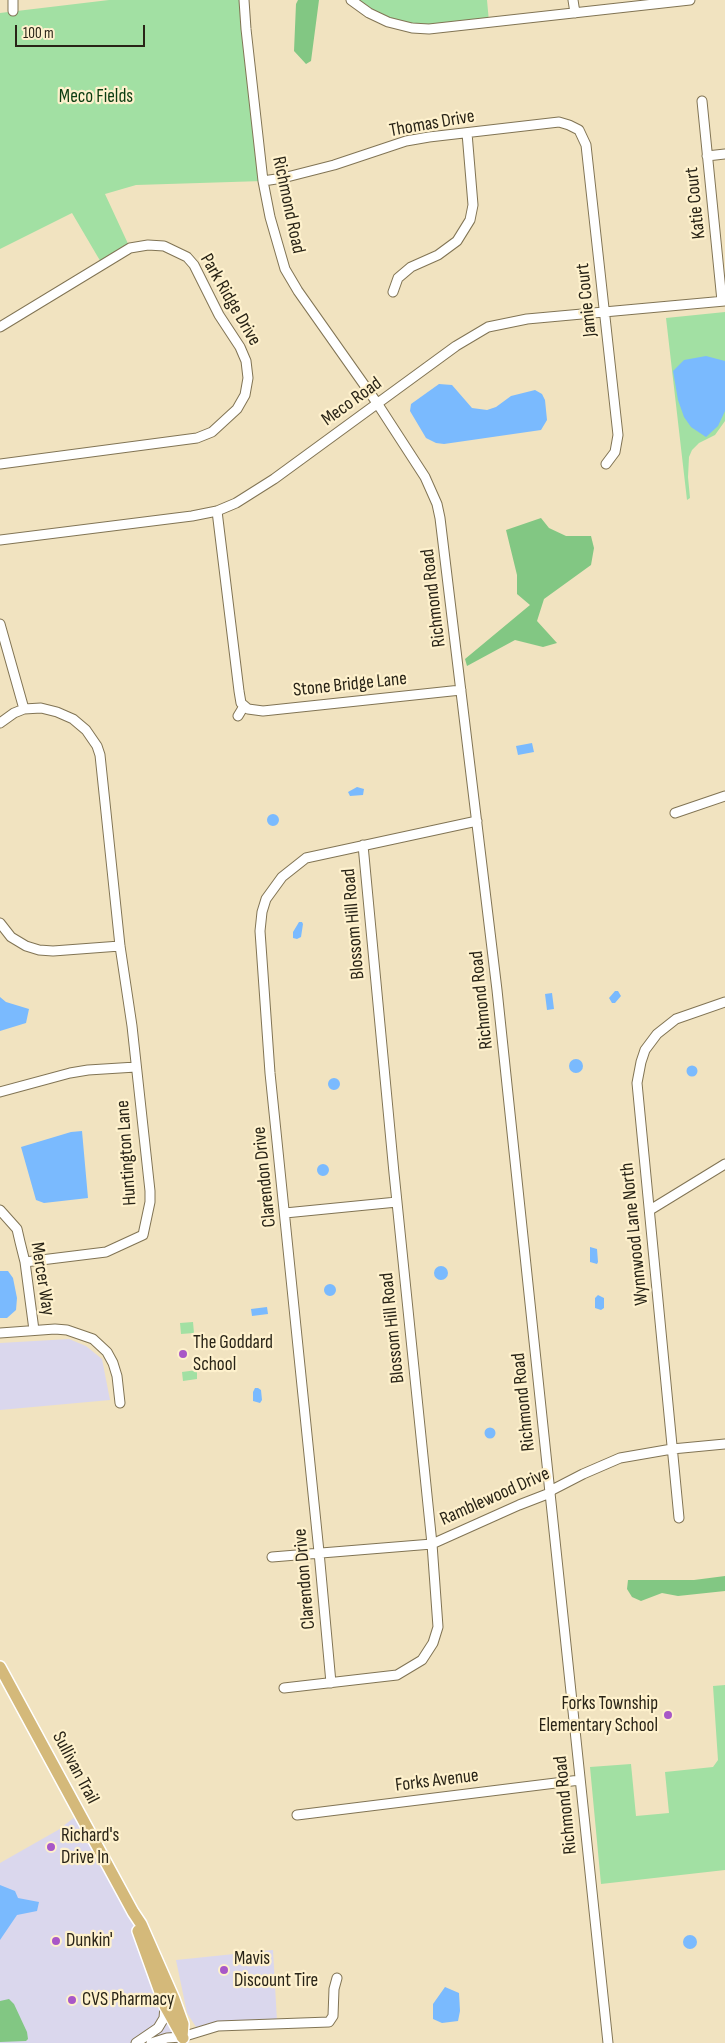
<!DOCTYPE html>
<html>
<head>
<meta charset="utf-8">
<style>
  body { margin:0 }
  #map { position:relative; width:725px; height:2043px; overflow:hidden; background:#f1e3c0; font-family:"Sofia Sans Condensed",sans-serif }
  canvas { display:block }
  .scale { position:absolute; left:15px; top:25px; width:130px; height:22px; box-sizing:border-box; border:2px solid #292417; border-top:0; padding-left:6px; font-size:15px; line-height:18px; white-space:nowrap; color:#292417; -webkit-text-stroke:4px #fef1cd; paint-order:stroke }
</style>
</head>
<body>
<div id="map">
<canvas width="725" height="2043"></canvas>
<div class="scale">100 m</div>
</div>
<script>
const context = document.querySelector('canvas').getContext('2d');
context.lineJoin = 'round';
function fill(path, color) {
  context.fillStyle = color;
  context.fill(path, 'evenodd');
}
function toPath(rows) {
  const path = new Path2D();
  for (const r of rows) {
    if (r.length === 3) {
      path.moveTo(r[0] + r[2], r[1]);
      path.arc(r[0], r[1], r[2], 0, 2 * Math.PI);
      continue;
    }
    path.moveTo(r[0], r[1]);
    for (let i = 2; i < r.length; i += 2) path.lineTo(r[i], r[i + 1]);
  }
  return path;
}
function strokePath(path, color, width, dash) {
  context.strokeStyle = color;
  context.lineWidth = width;
  context.lineCap = dash ? 'butt' : 'round';
  context.setLineDash(dash || []);
  context.stroke(path);
}
function write(font, color, halo, rows, align = 'center') {
  context.font = font + ' "Sofia Sans Condensed",sans-serif';
  context.lineWidth = 4.5;
  context.setLineDash([]);
  context.textBaseline = 'middle';
  context.strokeStyle = halo;
  context.fillStyle = color;
  for (const [text, x, y, turn = 0] of rows) {
    context.save();
    context.translate(x, y);
    context.rotate((+turn || 0) * Math.PI / 180);
    context.textAlign = isNaN(turn) ? turn : align;
    if (halo) context.strokeText(text, 0, 0);
    context.fillText(text, 0, 0);
    context.restore();
  }
}
const commercial = toPath([
  [69,1339,86,1346,102,1359,110,1400,0,1410,0,1343],
  [80,1813,122,1891,184,2043,0,2043,0,1863,58,1830],
  [273,1950,277,2021,196,2027,187,2013,176,1960]
]);
const green = toPath([
  [109,0,244,0,263,181,136,185,105,194,130,248,102,264,72,213,0,249,0,13],
  [351,0,487,0,489,22,446,27,400,25],
  [725,312,725,421,715,435,699,443,692,450,689,457,688,477,690,498,687,500,666,318],
  [193,1322,194,1333,181,1334,180,1323],
  [197,1370,197,1379,183,1381,182,1372],
  [725,1685,725,1870,601,1884,590,1767,631,1764,636,1816,669,1813,665,1772,713,1767,718,1760,713,1686]
]);
const forest = toPath([
  [298,0,319,0,311,61,306,64,294,51,296,4],
  [541,518,549,528,566,536,591,536,594,548,591,565,544,599,537,621,557,643,543,647,515,640,467,666,465,659,530,605,517,594,517,575,506,530],
  [725,1576,725,1591,678,1596,662,1593,641,1601,632,1597,627,1589,628,1580,694,1580],
  [9,1999,14,2004,27,2032,28,2039,26,2041,0,2042,0,2001]
]);
const water = toPath([
  [706,356,725,361,725,411,718,426,706,437,691,427,684,417,678,400,673,371,684,360],
  [439,384,452,385,472,408,487,410,496,407,511,396,535,390,542,394,545,400,547,420,541,430,444,444,436,443,426,438,410,411,411,404],
  [532,743,534,752,518,755,516,746],
  [357,787,364,789,363,795,350,796,348,792],
  [273,820,6],
  [299,922,302,922,303,924,301,937,297,939,293,938,293,932],
  [615,991,618,991,621,996,615,1003,612,1003,609,998],
  [552,993,554,1009,547,1010,545,994],
  [0,997,6,1002,29,1009,26,1023,0,1031],
  [576,1066,7],
  [692,1071,5.5],
  [334,1084,6],
  [82,1131,88,1198,44,1203,36,1200,21,1147,71,1132],
  [323,1170,6],
  [590,1247,597,1249,598,1262,597,1264,590,1262],
  [441,1273,7],
  [0,1271,8,1271,13,1278,17,1298,16,1310,7,1318,0,1318],
  [330,1290,6],
  [598,1295,604,1298,604,1308,601,1310,595,1308,595,1298],
  [267,1307,268,1314,252,1316,251,1309],
  [255,1388,258,1388,261,1390,262,1400,260,1403,253,1401,253,1392],
  [490,1433,5.5],
  [0,1885,15,1891,18,1898,39,1902,37,1911,17,1915,0,1940],
  [690,1942,7],
  [445,1987,459,1993,460,2011,458,2021,442,2023,433,2019,433,2004]
]);
const minor = toPath([
  [13,0,13,11],
  [244,0,246,29,263,181,270,217,285,269,298,291,377,403,425,477,437,504,440,518,497,990,608,2043],
  [351,0,369,13,388,22,412,28,429,29,690,0],
  [573,0,575,13],
  [702,101,722,301],
  [707,156,725,154],
  [263,181,283,178,334,165,406,141,429,137,559,122,569,125,579,130,586,145,618,435,615,452,606,464],
  [393,292,398,278,411,267,438,255,457,241,470,220,473,205,467,133],
  [0,327,130,248,148,245,164,246,187,257,194,265,219,315,240,347,246,361,248,378,245,395,237,409,212,432,197,438,0,464],
  [217,511,239,691,241,703,248,709,263,711,461,690],
  [0,540,192,516,217,511,236,503,274,479,456,346,488,327,527,319,725,301],
  [0,624,24,709],
  [238,716,244,706],
  [0,723,14,713,24,709,41,708,57,712,73,719,86,730,97,746,100,755,120,946,132,1026,150,1191,150,1202,143,1235,106,1252,25,1262],
  [675,813,725,796],
  [0,923,11,937,26,946,39,950,53,951,120,946],
  [0,1092,70,1073,88,1070,136,1067],
  [0,1210,17,1229,20,1242,25,1262,34,1330],
  [650,1210,725,1164],
  [285,1213,397,1202],
  [0,1333,55,1329,67,1330,93,1339,107,1352,113,1363,117,1376,120,1403],
  [679,1518,637,1083,641,1062,645,1050,657,1034,676,1019,725,1002],
  [272,1557,432,1544,519,1505,550,1493,552,1490,583,1474,620,1458,672,1449,725,1444],
  [331,1683,319,1552,270,1073,260,931,262,912,266,899,282,877,306,858,477,821],
  [284,1688,397,1675,422,1660,433,1643,438,1627,432,1544,394,1173,363,845],
  [297,1815,580,1780],
  [136,2043,158,2028,164,2018,165,2006],
  [151,2043,167,2038,182,2037,218,2026,329,2022,333,2016,334,1989,337,1978]
]);
const major = toPath([
  [0,1667,133,1912,141,1924,174,1999,183,2024,182,2037],
  [138,1931,165,2006,183,2038]
]);
const markers = [
  [183,1354,5,"#a857c7"],
  [668,1715,5,"#a857c7"],
  [51,1847,5,"#a857c7"],
  [56,1941,5,"#a857c7"],
  [224,1970,5,"#a857c7"],
  [72,2000,5,"#a857c7"]
];
const parkNames = [
  ["Meco Fields",96,97]
];
const streetNames = [
  ["Thomas Drive",432,124,-10],
  ["Katie Court",696,203,-96],
  ["Richmond Road",288,205,78],
  ["Park Ridge Drive",230,300,60],
  ["Jamie Court",587,300,-96],
  ["Meco Road",352,402,-36],
  ["Richmond Road",434,598,-97],
  ["Stone Bridge Lane",350,685,-6],
  ["Blossom Hill Road",354,924,-95],
  ["Richmond Road",482,1000,-96],
  ["Huntington Lane",127,1153,-94],
  ["Clarendon Drive",265,1177,-96],
  ["Wynnwood Lane North",635,1234,-96],
  ["Mercer Way",42,1279,81],
  ["Blossom Hill Road",393,1328,-96],
  ["Richmond Road",524,1402,-96],
  ["Ramblewood Drive",495,1497,-24],
  ["Clarendon Drive",305,1579,-95],
  ["Sullivan Trail",75,1768,62],
  ["Forks Avenue",437,1781,-7],
  ["Richmond Road",566,1805,-96]
];
const poiNames = [
  ["The Goddard",193,1343],
  ["School",193,1365],
  ["Forks Township",658,1704,"right"],
  ["Elementary School",658,1726,"right"],
  ["Richard's",61,1836],
  ["Drive In",61,1858],
  ["Dunkin'",66,1941],
  ["Mavis",234,1959],
  ["Discount Tire",234,1981],
  ["CVS Pharmacy",82,2000]
];
fill(commercial, '#dad7ed');
fill(green, '#a2e0a3');
fill(forest, '#82c783');
fill(water, '#7abafe');
strokePath(minor, '#817454', 11);
strokePath(major, '#fff', 14);
strokePath(minor, '#fff', 9);
strokePath(major, '#d4b97a', 11);
for (const [x, y, r, color] of markers) {
  const dot = new Path2D();
  dot.arc(x, y, r, 0, 2 * Math.PI);
  context.fillStyle = color;
  context.fill(dot);
  strokePath(dot, '#fef1cd', 2);
}
write('19px', '#0b3d11', '#fef1cd', parkNames);
write('19px', '#292417', '#fef1cd', streetNames);
write('19px', '#292417', '#fef1cd', poiNames, 'left');
</script>
</body>
</html>
